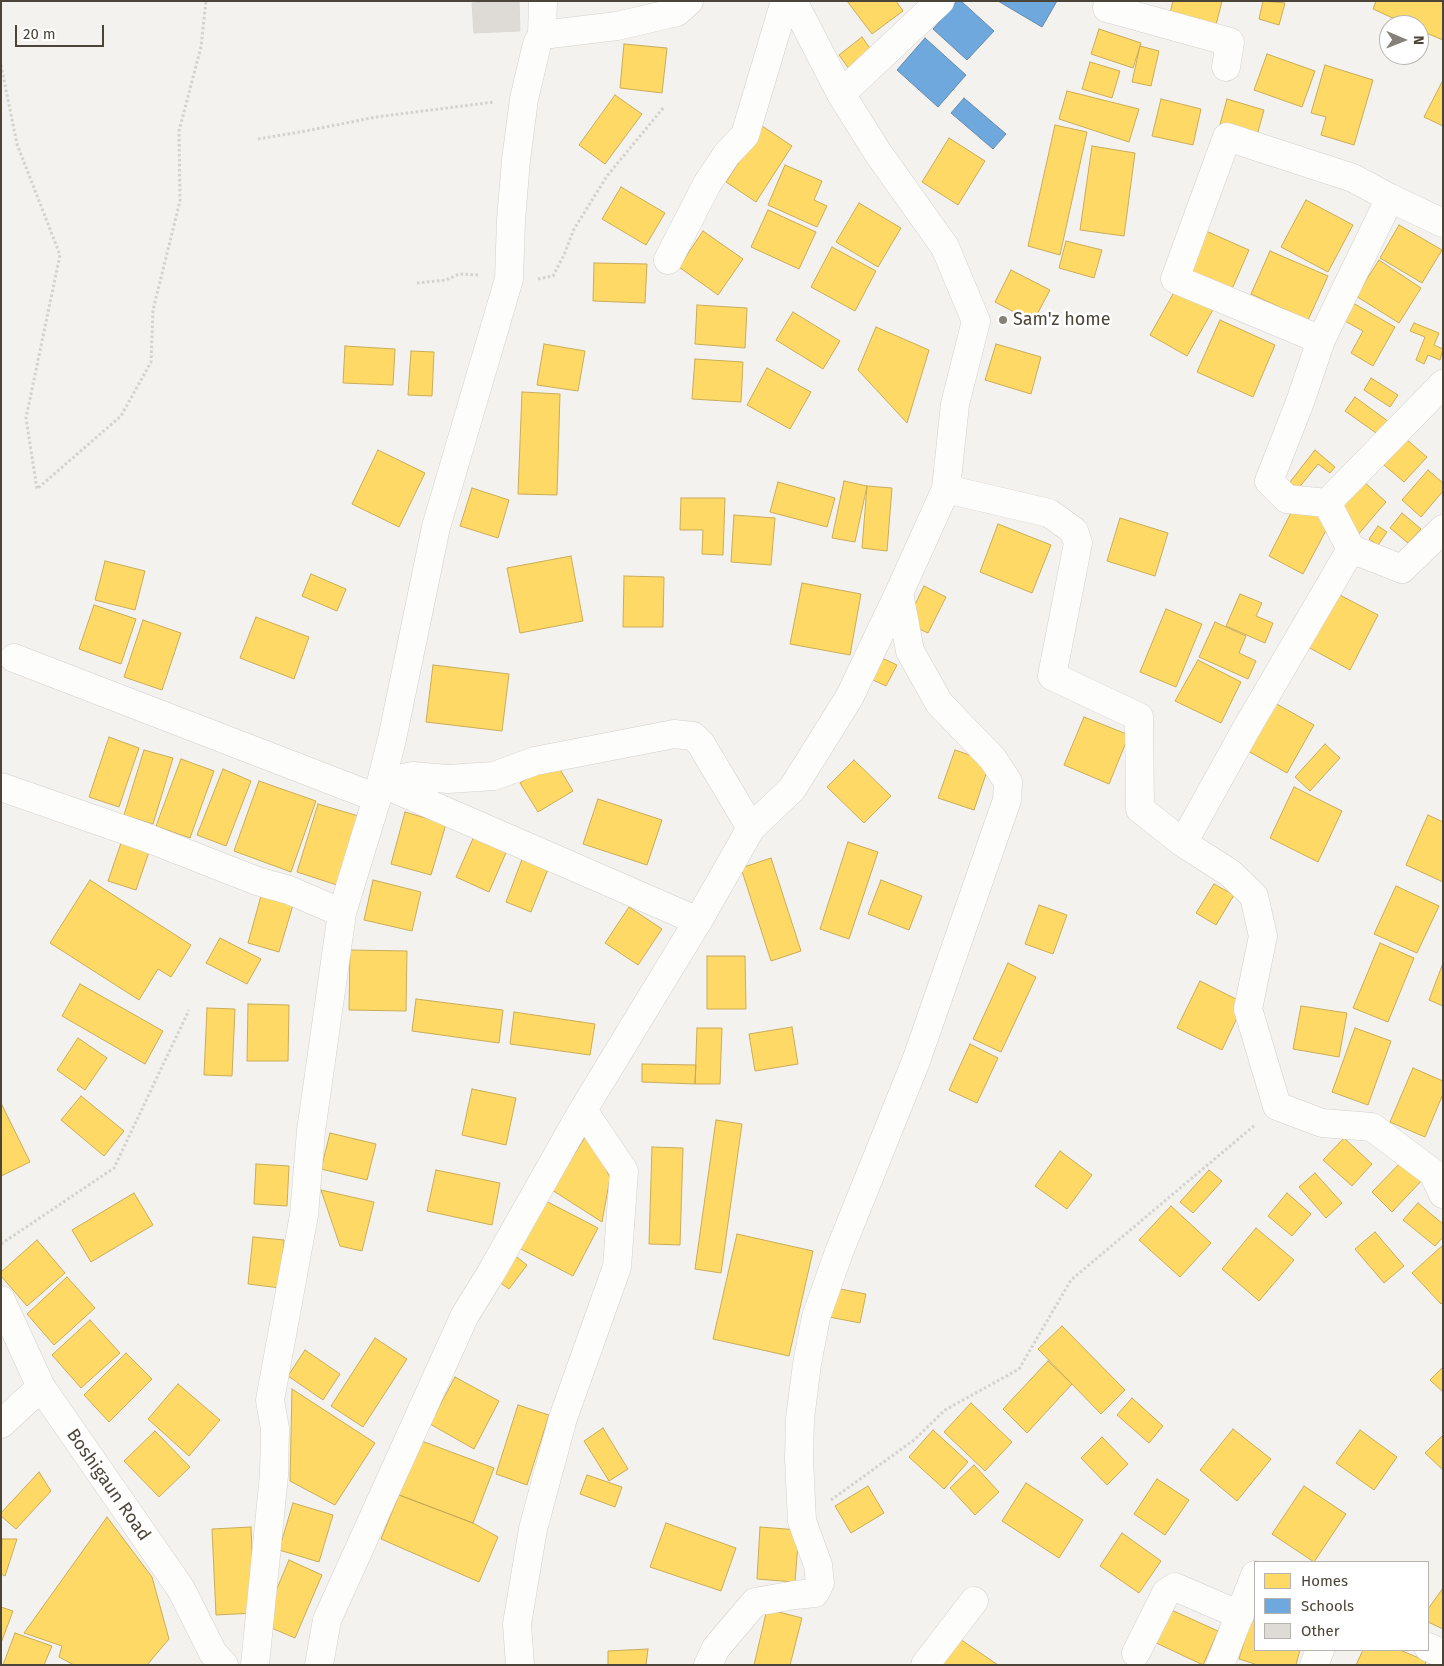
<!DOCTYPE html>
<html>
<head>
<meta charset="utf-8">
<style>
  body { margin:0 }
  #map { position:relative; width:1444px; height:1666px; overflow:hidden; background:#f4f2ee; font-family:"Fira Sans",sans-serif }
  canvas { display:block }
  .frame { position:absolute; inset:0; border:2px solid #4b4439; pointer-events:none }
  .legend { position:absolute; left:1254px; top:1561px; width:175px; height:90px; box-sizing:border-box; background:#fff; border:1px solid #b7b4b0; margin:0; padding:6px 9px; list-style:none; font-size:15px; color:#4b4439 }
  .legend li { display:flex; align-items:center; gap:10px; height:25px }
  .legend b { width:25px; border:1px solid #b7b4b0 }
  .north { position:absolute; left:1379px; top:15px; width:50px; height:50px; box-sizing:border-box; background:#fff; border:1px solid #b7b4b0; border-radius:50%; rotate:91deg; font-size:14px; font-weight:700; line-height:20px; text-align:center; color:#4b4439 }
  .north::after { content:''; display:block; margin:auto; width:18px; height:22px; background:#868178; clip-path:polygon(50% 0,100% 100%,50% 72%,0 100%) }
  .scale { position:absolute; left:15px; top:25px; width:89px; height:22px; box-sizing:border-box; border:2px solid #4b4439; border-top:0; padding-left:6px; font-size:15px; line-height:18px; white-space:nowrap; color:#4b4439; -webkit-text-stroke:4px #fff; paint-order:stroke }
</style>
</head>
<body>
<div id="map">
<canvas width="1444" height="1666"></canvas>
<div class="frame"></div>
<ul class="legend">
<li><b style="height:14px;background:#ffd966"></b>Homes</li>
<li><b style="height:14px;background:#6fa8dc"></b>Schools</li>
<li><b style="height:14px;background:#dedbd6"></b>Other</li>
</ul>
<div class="north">N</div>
<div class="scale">20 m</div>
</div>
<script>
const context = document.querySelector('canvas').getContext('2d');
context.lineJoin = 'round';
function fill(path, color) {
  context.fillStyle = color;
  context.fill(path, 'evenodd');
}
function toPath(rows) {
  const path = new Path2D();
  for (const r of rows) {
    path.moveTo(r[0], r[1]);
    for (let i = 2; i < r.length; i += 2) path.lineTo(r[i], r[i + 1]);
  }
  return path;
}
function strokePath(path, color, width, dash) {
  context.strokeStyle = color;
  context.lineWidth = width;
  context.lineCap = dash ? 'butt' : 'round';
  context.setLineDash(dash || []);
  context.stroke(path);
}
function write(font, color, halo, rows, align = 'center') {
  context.font = font + ' "Fira Sans",sans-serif';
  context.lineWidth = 5;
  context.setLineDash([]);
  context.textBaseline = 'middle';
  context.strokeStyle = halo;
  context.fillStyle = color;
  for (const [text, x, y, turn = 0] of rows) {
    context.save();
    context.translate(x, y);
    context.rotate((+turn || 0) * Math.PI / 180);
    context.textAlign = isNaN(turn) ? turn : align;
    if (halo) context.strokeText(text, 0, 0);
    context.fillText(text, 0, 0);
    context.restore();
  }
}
const homes = toPath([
  [847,1,896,1,903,11,872,34,847,1],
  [1173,1,1222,1,1216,25,1170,13,1173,1],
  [1263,1,1285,3,1279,25,1259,19,1263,1],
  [1376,1,1443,1,1443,40,1419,30,1419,25,1408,25,1373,9,1376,1],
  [1099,29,1141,43,1133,68,1091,54,1099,29],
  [862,37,872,51,849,69,839,55,862,37],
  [624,44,667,48,662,93,620,88,624,44],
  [1140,46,1159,51,1151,86,1132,82,1140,46],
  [1267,54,1315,71,1302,107,1254,90,1267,54],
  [1090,62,1120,71,1112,98,1082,89,1090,62],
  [1325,65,1373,80,1354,145,1321,135,1326,117,1311,113,1325,65],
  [1443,80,1443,126,1424,117,1443,80],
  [1067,91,1139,109,1129,142,1059,119,1067,91],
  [615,95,642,114,605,164,579,145,615,95],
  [1161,99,1201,109,1193,145,1152,136,1161,99],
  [1227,99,1264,110,1256,139,1219,128,1227,99],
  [1055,125,1087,132,1060,255,1028,246,1055,125],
  [762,126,792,146,756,202,726,182,762,126],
  [949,138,985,161,958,205,922,182,949,138],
  [1092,146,1135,153,1124,236,1080,230,1092,146],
  [785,165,822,181,814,200,827,206,817,227,768,205,785,165],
  [621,187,665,213,646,245,602,219,621,187],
  [1306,200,1353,225,1328,272,1281,247,1306,200],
  [859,203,901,228,878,267,836,242,859,203],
  [768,210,816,232,799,269,751,247,768,210],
  [1399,225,1442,250,1422,283,1380,258,1399,225],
  [703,231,743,259,718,295,679,267,703,231],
  [1206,231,1249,250,1229,296,1186,277,1206,231],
  [1066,241,1102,250,1094,278,1059,268,1066,241],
  [832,247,876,271,855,311,811,287,832,247],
  [1270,251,1328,276,1308,320,1251,294,1270,251],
  [1379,260,1421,288,1399,323,1356,296,1379,260],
  [594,263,647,264,645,303,593,301,594,263],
  [1011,270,1050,290,1033,322,995,302,1011,270],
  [1177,287,1214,308,1187,356,1150,335,1177,287],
  [1353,303,1395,327,1373,366,1351,353,1363,331,1343,320,1353,303],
  [697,305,747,308,745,348,695,344,697,305],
  [793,312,840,341,823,369,776,340,793,312],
  [1220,320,1275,345,1253,397,1197,372,1220,320],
  [1414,323,1439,333,1434,345,1443,349,1440,360,1428,355,1424,364,1416,360,1425,337,1410,331,1414,323],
  [876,327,929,350,907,423,858,370,876,327],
  [544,344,585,351,578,391,537,385,544,344],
  [996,344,1041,357,1031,394,985,380,996,344],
  [345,346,395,349,393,385,343,383,345,346],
  [411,351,434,352,432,396,408,395,411,351],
  [695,359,743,362,741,402,692,399,695,359],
  [767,368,811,392,790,429,747,405,767,368],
  [1371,378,1398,395,1390,407,1364,390,1371,378],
  [522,392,560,394,557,495,518,494,522,392],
  [1355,397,1389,422,1379,435,1345,411,1355,397],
  [1406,439,1427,457,1404,482,1384,465,1406,439],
  [378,450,425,473,399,527,352,504,378,450],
  [1315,450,1335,467,1330,473,1318,464,1298,489,1290,482,1315,450],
  [1428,470,1443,483,1443,491,1421,517,1402,500,1428,470],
  [1361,479,1386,502,1356,537,1336,508,1361,479],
  [844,481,867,486,855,542,832,538,844,481],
  [778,482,835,498,827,527,770,512,778,482],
  [867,486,892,488,887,551,862,548,867,486],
  [472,488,509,500,498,538,460,526,472,488],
  [681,498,725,498,723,555,702,554,703,530,680,530,681,498],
  [1297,501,1332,519,1303,574,1269,556,1297,501],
  [1402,513,1421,529,1408,543,1390,528,1402,513],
  [734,515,775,518,771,565,731,562,734,515],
  [1120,518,1168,533,1155,576,1107,561,1120,518],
  [998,524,1051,545,1032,593,980,572,998,524],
  [1378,526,1387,532,1378,545,1369,539,1378,526],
  [571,556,583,621,520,633,507,568,571,556],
  [105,561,145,571,135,610,95,600,105,561],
  [311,574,346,589,337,611,302,596,311,574],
  [624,576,664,577,663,627,623,627,624,576],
  [802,583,861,594,850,655,790,644,802,583],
  [924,586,946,597,928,633,906,623,924,586],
  [1336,593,1378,615,1350,670,1308,647,1336,593],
  [1240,594,1262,603,1256,616,1273,623,1265,643,1226,626,1240,594],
  [94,605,136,619,121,664,79,649,94,605],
  [1166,609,1202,624,1176,687,1140,672,1166,609],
  [256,617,309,637,294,679,240,658,256,617],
  [143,620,181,633,162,690,124,677,143,620],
  [1215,622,1246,636,1239,653,1256,661,1248,679,1199,657,1215,622],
  [880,657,897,665,886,686,869,678,880,657],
  [1198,660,1241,682,1221,723,1175,701,1198,660],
  [433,665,509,674,502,731,426,722,433,665],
  [1275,703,1314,725,1287,773,1248,751,1275,703],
  [1084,717,1129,735,1109,784,1064,765,1084,717],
  [109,737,139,748,119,807,89,797,109,737],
  [1325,744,1340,758,1310,791,1295,777,1325,744],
  [144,750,173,758,153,824,124,815,144,750],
  [955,750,990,762,974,810,938,798,955,750],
  [181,759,214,771,190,838,156,826,181,759],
  [854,760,891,796,864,823,827,787,854,760],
  [555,761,573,791,538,812,520,783,555,761],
  [223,769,251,781,226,846,197,835,223,769],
  [259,781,316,801,291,872,234,851,259,781],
  [1294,787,1342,811,1318,862,1270,838,1294,787],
  [598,799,662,820,647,865,583,844,598,799],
  [318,804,362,817,340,886,297,872,318,804],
  [405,812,446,824,431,875,391,864,405,812],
  [1428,815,1443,822,1443,882,1406,865,1428,815],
  [475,834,508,848,489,892,456,877,475,834],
  [848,842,878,852,849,939,820,929,848,842],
  [121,843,149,852,136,890,108,881,121,843],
  [524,854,550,864,531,912,506,902,524,854],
  [771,858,801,951,771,961,741,868,771,858],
  [90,880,191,945,171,977,158,969,139,1000,50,943,90,880],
  [373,880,421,892,412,931,364,920,373,880],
  [881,880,922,896,909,930,868,914,881,880],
  [1214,884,1234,895,1216,925,1196,913,1214,884],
  [1396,886,1439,906,1417,953,1374,934,1396,886],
  [261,896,293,905,279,952,248,943,261,896],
  [1039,905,1067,915,1053,954,1025,944,1039,905],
  [629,907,662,929,638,965,605,943,629,907],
  [220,938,261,959,247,984,206,963,220,938],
  [1380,943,1414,958,1388,1022,1353,1008,1380,943],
  [350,950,407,951,406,1011,349,1010,350,950],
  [707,956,745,956,746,1009,707,1009,707,956],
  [1008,963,1036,977,1001,1052,973,1039,1008,963],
  [1443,963,1443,1006,1429,1000,1443,963],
  [1200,981,1244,1003,1222,1050,1177,1028,1200,981],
  [80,984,163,1031,145,1064,62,1016,80,984],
  [416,999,503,1010,499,1043,412,1031,416,999],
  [248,1004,289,1005,288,1061,247,1061,248,1004],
  [1301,1006,1347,1013,1339,1057,1293,1049,1301,1006],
  [207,1008,235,1009,232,1076,204,1075,207,1008],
  [514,1012,595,1024,590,1055,510,1044,514,1012],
  [792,1027,798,1064,755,1071,749,1034,792,1027],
  [697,1028,722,1028,720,1084,695,1084,697,1028],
  [1355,1028,1391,1041,1368,1105,1332,1092,1355,1028],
  [78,1038,107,1058,85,1090,57,1070,78,1038],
  [970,1044,998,1058,977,1103,949,1090,970,1044],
  [642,1064,696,1065,695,1084,642,1082,642,1064],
  [1413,1068,1443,1081,1443,1094,1425,1137,1390,1122,1413,1068],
  [472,1089,516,1098,506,1145,462,1135,472,1089],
  [81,1096,124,1131,104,1156,61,1120,81,1096],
  [1,1103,30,1162,1,1176,1,1103],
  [716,1120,742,1124,721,1273,695,1269,716,1120],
  [589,1131,610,1178,602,1222,552,1190,589,1131],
  [330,1133,376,1144,367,1180,321,1169,330,1133],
  [1344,1138,1372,1164,1352,1186,1323,1160,1344,1138],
  [652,1147,683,1148,680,1245,649,1244,652,1147],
  [1060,1151,1092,1175,1067,1209,1035,1186,1060,1151],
  [1405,1158,1425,1177,1392,1212,1372,1192,1405,1158],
  [256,1164,289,1166,287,1206,254,1204,256,1164],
  [436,1170,500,1183,492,1225,427,1211,436,1170],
  [1209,1170,1222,1181,1193,1213,1180,1202,1209,1170],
  [1315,1173,1342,1203,1326,1218,1299,1187,1315,1173],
  [321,1190,374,1202,362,1251,340,1246,321,1190],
  [134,1193,153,1225,91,1262,72,1230,134,1193],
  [1287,1193,1311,1214,1292,1236,1268,1216,1287,1193],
  [542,1199,598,1228,573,1276,517,1247,542,1199],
  [1418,1203,1443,1224,1443,1237,1435,1246,1403,1220,1418,1203],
  [1171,1206,1211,1243,1180,1277,1139,1240,1171,1206],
  [1256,1228,1294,1260,1259,1301,1222,1269,1256,1228],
  [1375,1232,1404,1266,1384,1283,1355,1249,1375,1232],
  [737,1234,813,1251,789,1356,713,1339,737,1234],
  [253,1237,284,1240,280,1288,248,1284,253,1237],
  [37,1240,65,1273,27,1306,1,1276,1,1272,37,1240],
  [1443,1245,1443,1302,1441,1304,1412,1273,1443,1245],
  [513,1254,527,1265,509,1289,495,1279,513,1254],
  [67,1277,95,1308,54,1345,27,1314,67,1277],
  [835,1288,866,1294,860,1323,829,1317,835,1288],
  [90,1320,120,1353,81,1388,52,1355,90,1320],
  [1062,1326,1125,1390,1101,1414,1038,1349,1062,1326],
  [375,1338,407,1359,363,1427,331,1406,375,1338],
  [305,1350,340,1374,323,1400,288,1376,305,1350],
  [126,1353,152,1379,109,1422,84,1395,126,1353],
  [1048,1361,1072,1384,1027,1433,1003,1409,1048,1361],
  [1443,1367,1443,1392,1430,1380,1443,1367],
  [455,1377,499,1401,474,1449,430,1424,455,1377],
  [178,1384,220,1420,189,1456,148,1419,178,1384],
  [292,1389,375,1443,335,1505,290,1481,292,1389],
  [1132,1398,1163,1426,1149,1443,1117,1415,1132,1398],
  [971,1403,1012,1442,985,1471,944,1432,971,1403],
  [518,1405,549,1415,527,1485,496,1474,518,1405],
  [603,1428,628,1469,609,1481,584,1441,603,1428],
  [1233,1429,1271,1459,1237,1501,1200,1470,1233,1429],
  [933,1430,968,1462,944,1489,909,1457,933,1430],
  [1360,1430,1397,1457,1374,1490,1336,1463,1360,1430],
  [155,1431,190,1467,159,1497,124,1461,155,1431],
  [1443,1435,1443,1470,1425,1453,1443,1435],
  [1102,1437,1128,1464,1107,1485,1081,1458,1102,1437],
  [419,1440,494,1468,473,1523,399,1495,419,1440],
  [974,1465,999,1492,975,1515,950,1488,974,1465],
  [39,1472,51,1491,16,1529,1,1516,1,1513,39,1472],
  [587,1475,622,1487,615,1507,580,1494,587,1475],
  [1157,1479,1189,1500,1165,1535,1134,1514,1157,1479],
  [1026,1483,1083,1520,1059,1558,1002,1521,1026,1483],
  [868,1486,884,1513,851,1533,835,1506,868,1486],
  [1304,1486,1346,1514,1314,1562,1272,1534,1304,1486],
  [399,1495,473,1523,498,1537,479,1582,381,1539,399,1495],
  [293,1503,333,1515,319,1562,279,1550,293,1503],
  [107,1517,152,1577,169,1639,147,1665,74,1665,59,1657,62,1646,24,1633,107,1517],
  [666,1523,736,1548,721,1591,650,1567,666,1523],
  [251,1527,255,1613,216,1615,212,1529,251,1527],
  [760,1527,799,1530,795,1582,757,1579,760,1527],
  [1122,1533,1161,1561,1139,1593,1100,1566,1122,1533],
  [2,1539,17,1539,5,1576,1,1574,2,1539],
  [289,1560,322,1575,295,1638,262,1624,289,1560],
  [1443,1588,1443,1629,1428,1622,1428,1609,1443,1588],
  [1,1607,13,1611,1,1643,1,1607],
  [1167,1608,1218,1631,1203,1665,1152,1641,1167,1608],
  [767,1609,802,1618,790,1665,754,1665,767,1609],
  [1251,1620,1255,1621,1255,1650,1300,1650,1296,1665,1258,1665,1239,1659,1251,1620],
  [15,1633,52,1646,44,1665,3,1665,15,1633],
  [957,1637,998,1665,937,1665,957,1637],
  [648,1649,646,1665,608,1665,608,1651,648,1649],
  [1363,1650,1400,1650,1426,1661,1425,1665,1356,1665,1363,1650]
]);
const schools = toPath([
  [957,1,961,1,994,31,967,60,933,29,957,1],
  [998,1,1057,1,1042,27,998,1],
  [925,38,966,75,938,107,897,70,925,38],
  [964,98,1006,134,993,149,951,113,964,98]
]);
const building = toPath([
  [495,1,519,1,520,31,474,33,472,3,495,1]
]);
const path = toPath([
  [1,65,17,144,60,255,26,418,37,489,121,416,151,362,153,310,180,201,179,131,201,47,206,1],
  [258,139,306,131,376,117,494,102],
  [538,279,553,276,564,255,574,229,607,176,664,107],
  [417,283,446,280,459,274,479,275],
  [1,1244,114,1168,189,1010],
  [831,1500,914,1440,945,1410,1019,1369,1071,1280,1255,1125]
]);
const minor = toPath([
  [543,1,542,35,617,26,677,12,689,1],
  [793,1,841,94],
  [1108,1,1107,8,1230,42,1226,67],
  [668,260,707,184,727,154,745,135,785,1],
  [1321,340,1175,279,1227,137,1353,178,1390,198,1443,223],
  [1443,384,1327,503,1351,549,1402,569,1443,529],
  [946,489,1049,513,1074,531,1078,543,1052,676,1139,717,1140,809,1183,843,1230,873,1254,896,1263,936,1248,1009,1277,1106,1322,1123,1372,1127,1433,1173,1443,1194],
  [1327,503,1287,499,1269,481,1300,402,1321,340,1390,198],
  [14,658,377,798],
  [381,783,413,776,448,779,494,776,535,761,674,734,693,736,701,744,751,828],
  [381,783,698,921],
  [1,787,145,837,257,881,289,890,342,913],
  [1183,843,1245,731,1351,549],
  [1,1300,41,1387,181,1589,213,1653,224,1665],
  [1,1424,41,1387],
  [1428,1647,1443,1654],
  [1136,1653,1166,1593,1175,1587,1240,1615],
  [255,1665,274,1475,275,1429,270,1400,304,1215,311,1131,342,913,377,798,392,739,436,527,509,279,511,220,516,160,524,99,537,44,542,35],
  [319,1665,327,1620,465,1315,491,1273,583,1110,698,921,751,828,792,789,849,698,899,593,946,489,955,404,976,321,945,247,878,153,841,94,940,1],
  [520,1665,517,1624,533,1529,563,1418,617,1267,624,1171,583,1110],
  [708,1665,716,1648,755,1602,795,1595,815,1593,820,1583,818,1565,802,1521,799,1459,800,1419,807,1364,816,1317,839,1252,916,1061,1007,800,1008,782,993,759,939,703,910,651,899,593],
  [925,1665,974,1601],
  [1220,1665,1255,1575],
  [1314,1665,1320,1650]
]);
const markers = [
  [1003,320,5,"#868178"]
];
const poiNames = [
  ["Sam'z home",1013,320]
];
const streetNames = [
  ["Boshigaun Road",108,1485,55]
];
fill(homes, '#ffd966');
strokePath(homes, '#c9ac58', 1);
fill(schools, '#6fa8dc');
strokePath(schools, '#648aab', 1);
fill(building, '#dedbd6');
strokePath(building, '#dcd9d4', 1);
strokePath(minor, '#d2d0cb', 29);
strokePath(path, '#d3d2cc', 3, [2.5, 2.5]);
strokePath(minor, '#fdfdfc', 28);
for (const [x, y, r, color] of markers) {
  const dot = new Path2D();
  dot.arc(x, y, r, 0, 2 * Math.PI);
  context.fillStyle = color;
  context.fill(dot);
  strokePath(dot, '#fff', 2);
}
write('18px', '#4b4439', '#fff', poiNames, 'left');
write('18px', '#4b4439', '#fff', streetNames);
</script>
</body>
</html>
